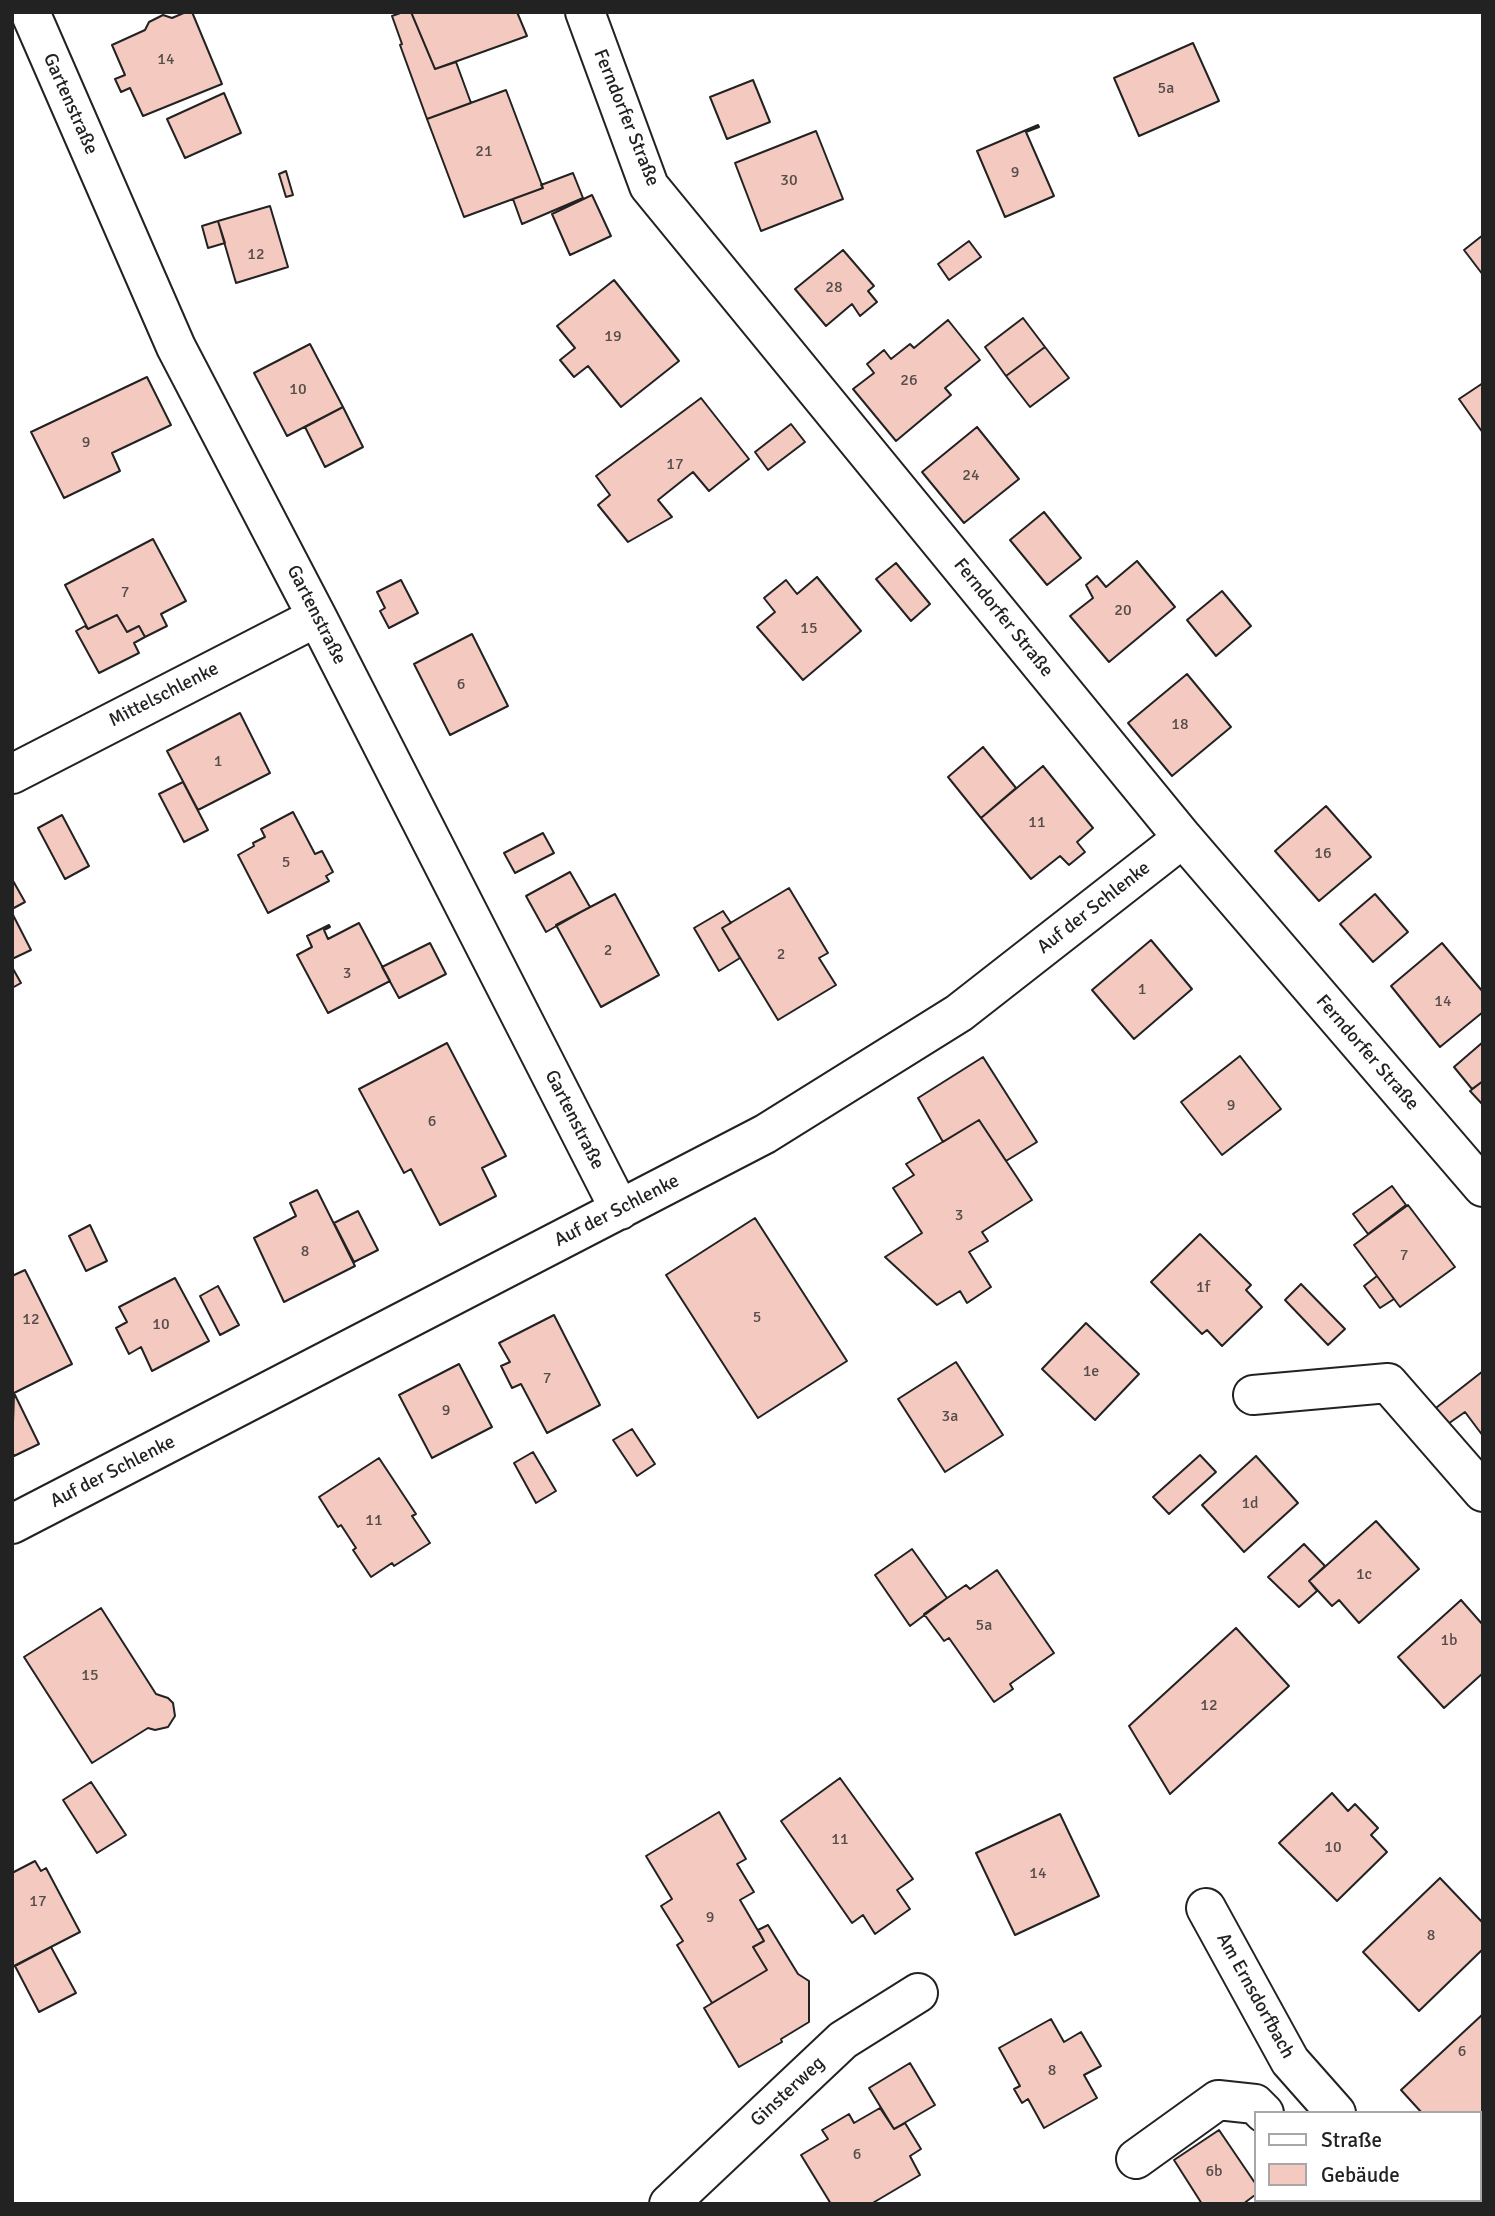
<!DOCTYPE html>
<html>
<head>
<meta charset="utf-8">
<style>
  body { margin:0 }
  #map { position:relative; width:1495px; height:2216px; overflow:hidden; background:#fff; font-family:Signika,sans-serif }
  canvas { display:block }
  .frame { position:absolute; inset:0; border:14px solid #222; pointer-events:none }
  .legend { position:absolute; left:1254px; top:2111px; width:228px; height:91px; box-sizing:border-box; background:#fff; border:2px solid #a7a7a7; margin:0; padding:9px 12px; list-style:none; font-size:21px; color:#222 }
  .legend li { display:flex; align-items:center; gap:14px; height:35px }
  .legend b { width:35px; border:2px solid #a7a7a7 }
</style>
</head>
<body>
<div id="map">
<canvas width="1495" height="2216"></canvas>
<div class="frame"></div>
<ul class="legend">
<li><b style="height:9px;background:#fff"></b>Straße</li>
<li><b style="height:19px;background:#f3c9c0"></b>Gebäude</li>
</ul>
</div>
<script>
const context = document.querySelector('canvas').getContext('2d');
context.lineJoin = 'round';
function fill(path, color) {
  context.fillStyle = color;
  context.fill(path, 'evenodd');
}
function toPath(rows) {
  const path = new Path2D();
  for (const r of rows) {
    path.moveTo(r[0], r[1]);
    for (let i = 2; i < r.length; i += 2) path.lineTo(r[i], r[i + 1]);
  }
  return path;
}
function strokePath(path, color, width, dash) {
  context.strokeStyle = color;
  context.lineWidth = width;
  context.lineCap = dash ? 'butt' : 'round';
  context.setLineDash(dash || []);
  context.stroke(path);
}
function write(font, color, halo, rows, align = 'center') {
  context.font = font + ' Signika,sans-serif';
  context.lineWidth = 5;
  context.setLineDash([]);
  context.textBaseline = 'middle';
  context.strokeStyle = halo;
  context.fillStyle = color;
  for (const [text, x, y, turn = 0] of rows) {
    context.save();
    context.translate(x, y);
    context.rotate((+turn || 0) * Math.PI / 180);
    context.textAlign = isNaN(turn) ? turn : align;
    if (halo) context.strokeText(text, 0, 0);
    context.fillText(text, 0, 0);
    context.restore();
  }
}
const building = toPath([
  [186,12,192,12,222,84,143,116,130,88,121,92,115,79,125,75,112,45,145,30,149,22,163,15,172,18,186,12],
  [403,12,411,12,435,69,456,62,471,103,427,119,400,45,402,44,392,16,403,12],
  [411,12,517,12,527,36,435,69,411,12],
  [1193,43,1219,101,1139,136,1114,78,1193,43],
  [753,80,770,122,727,139,710,97,753,80],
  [506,90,543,188,464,217,427,119,506,90],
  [224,93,241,133,185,158,167,119,224,93],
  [1038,125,1039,127,1026,132,1054,196,1005,217,977,151,1038,125],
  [816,131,843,199,761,231,735,163,816,131],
  [286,171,293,195,286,197,279,174,286,171],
  [573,173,583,198,522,224,513,199,543,188,541,185,573,173],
  [592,195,611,236,570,255,552,214,592,195],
  [270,206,288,267,236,283,218,221,270,206],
  [218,221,225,243,208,248,202,226,218,221],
  [1483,235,1483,275,1464,250,1483,235],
  [969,241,981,257,949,280,938,264,969,241],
  [843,250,874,286,868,291,877,302,860,316,852,304,826,326,795,289,843,250],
  [614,280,679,361,621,407,588,366,574,377,560,360,575,348,557,326,614,280],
  [1023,318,1045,347,1006,376,985,347,1023,318],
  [948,320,980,360,945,388,951,395,896,441,853,389,874,373,867,364,884,350,891,359,910,344,914,348,948,320],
  [310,344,343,407,287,436,254,373,310,344],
  [1045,347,1069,378,1030,407,1006,376,1045,347],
  [147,377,171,425,112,453,120,471,64,498,31,432,147,377],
  [1483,383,1483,433,1459,399,1483,383],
  [701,398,749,459,709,491,693,472,658,500,672,517,628,542,598,505,610,495,596,476,701,398],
  [343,407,363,447,325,467,305,427,343,407],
  [791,424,805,442,768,470,755,452,791,424],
  [977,427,1019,479,964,523,922,472,977,427],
  [1044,512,1081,558,1047,585,1010,540,1044,512],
  [153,539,186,601,161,614,167,626,145,637,139,626,127,632,117,615,88,629,65,585,153,539],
  [1137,561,1175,607,1109,662,1070,616,1093,598,1086,585,1097,576,1106,587,1137,561],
  [896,563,930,604,911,621,876,579,896,563],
  [817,577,861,631,803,680,757,627,775,612,764,598,786,580,797,594,817,577],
  [401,580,418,613,389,628,380,611,385,608,377,592,401,580],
  [1222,591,1251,626,1216,656,1187,620,1222,591],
  [117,615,127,632,139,626,145,637,134,643,139,653,99,673,76,631,85,626,88,629,117,615],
  [472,634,508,706,450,735,414,664,472,634],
  [1187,674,1231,727,1172,776,1128,723,1187,674],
  [240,713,270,773,198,810,167,751,240,713],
  [983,747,1016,788,981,818,948,777,983,747],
  [1043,766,1093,828,1077,842,1085,852,1069,865,1060,856,1031,879,981,818,1043,766],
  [183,782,208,830,184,842,159,794,183,782],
  [1326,806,1371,857,1319,901,1275,851,1326,806],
  [293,812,315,854,322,851,333,872,326,876,329,881,268,913,238,855,254,846,253,843,265,837,261,829,293,812],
  [62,815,89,866,65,879,38,828,62,815],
  [543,833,554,853,515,873,504,853,543,833],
  [570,872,590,907,546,932,526,896,570,872],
  [12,879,25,902,12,909,12,879],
  [789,888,828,953,819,958,836,985,778,1020,722,928,789,888],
  [615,894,659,975,601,1007,556,925,615,894],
  [1375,894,1408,932,1373,962,1340,924,1375,894],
  [723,911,731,923,722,928,740,958,719,971,694,928,723,911],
  [12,913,31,950,12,959,12,913],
  [359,923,390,981,328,1013,297,955,312,947,307,936,329,925,330,927,324,930,328,939,359,923],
  [1151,940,1192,989,1134,1039,1092,990,1151,940],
  [430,943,446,974,399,998,382,967,430,943],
  [1442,943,1483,992,1483,1012,1440,1047,1391,986,1442,943],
  [12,967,21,983,12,988,12,967],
  [1483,1042,1483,1081,1472,1089,1454,1067,1483,1042],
  [447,1043,506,1156,482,1168,496,1196,440,1225,411,1169,404,1173,359,1089,447,1043],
  [1240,1056,1281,1109,1222,1155,1181,1102,1240,1056],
  [983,1057,1037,1142,1006,1161,979,1120,943,1142,918,1098,983,1057],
  [1483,1081,1483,1105,1470,1091,1483,1081],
  [979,1120,1032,1200,982,1232,988,1241,969,1252,991,1287,967,1303,960,1291,937,1305,885,1257,922,1233,893,1188,914,1175,906,1164,979,1120],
  [1392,1186,1406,1205,1368,1234,1353,1214,1392,1186],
  [317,1190,355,1266,284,1302,254,1238,296,1216,290,1203,317,1190],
  [1408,1205,1455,1267,1400,1307,1354,1245,1408,1205],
  [358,1211,378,1250,354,1262,334,1223,358,1211],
  [755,1218,847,1361,758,1418,666,1275,755,1218],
  [90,1225,107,1261,86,1271,69,1236,90,1225],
  [1200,1234,1251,1285,1246,1290,1262,1307,1222,1346,1207,1330,1202,1334,1151,1282,1200,1234],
  [25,1270,72,1364,12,1394,12,1276,25,1270],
  [1377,1276,1394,1299,1380,1308,1364,1286,1377,1276],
  [175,1278,209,1341,152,1371,141,1347,129,1354,116,1328,127,1322,119,1307,175,1278],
  [1301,1284,1345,1329,1328,1345,1285,1300,1301,1284],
  [218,1286,239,1325,220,1335,200,1296,218,1286],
  [554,1315,600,1405,547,1433,521,1384,512,1388,501,1366,510,1362,499,1343,554,1315],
  [1086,1323,1139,1374,1095,1420,1042,1369,1086,1323],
  [956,1362,1003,1435,945,1472,898,1399,956,1362],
  [459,1364,492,1427,432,1458,399,1395,459,1364],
  [1483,1371,1483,1436,1465,1412,1445,1426,1432,1411,1483,1371],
  [14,1393,39,1444,14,1456,12,1451,14,1393],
  [632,1429,655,1464,637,1476,613,1440,632,1429],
  [533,1452,556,1491,536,1503,514,1463,533,1452],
  [1200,1455,1216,1472,1169,1514,1153,1497,1200,1455],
  [1256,1456,1298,1503,1244,1552,1202,1505,1256,1456],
  [379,1458,416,1514,412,1516,430,1543,394,1566,392,1563,371,1577,353,1550,356,1548,341,1525,338,1527,319,1497,379,1458],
  [1376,1521,1419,1569,1359,1623,1339,1600,1332,1606,1309,1581,1376,1521],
  [1304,1544,1325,1566,1309,1581,1317,1591,1299,1607,1268,1577,1304,1544],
  [912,1549,947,1598,910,1626,875,1575,912,1549],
  [997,1570,1054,1653,1010,1684,1013,1689,994,1702,949,1638,944,1641,924,1614,966,1585,970,1589,997,1570],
  [1461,1600,1483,1625,1483,1673,1444,1708,1398,1657,1461,1600],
  [101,1608,156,1694,168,1698,173,1703,175,1716,168,1727,155,1730,148,1728,92,1763,24,1657,101,1608],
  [1236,1628,1289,1686,1170,1794,1129,1726,1236,1628],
  [840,1778,913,1879,897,1890,910,1909,875,1934,863,1915,852,1923,781,1821,840,1778],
  [91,1782,126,1835,97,1853,63,1800,91,1782],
  [1332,1793,1348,1811,1355,1804,1378,1828,1371,1835,1387,1852,1337,1901,1279,1843,1332,1793],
  [719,1812,746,1859,737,1864,754,1892,740,1900,764,1941,753,1947,767,1970,712,2003,677,1945,683,1941,661,1906,672,1899,646,1856,719,1812],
  [1060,1814,1099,1896,1015,1935,976,1853,1060,1814],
  [35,1861,41,1871,46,1868,80,1932,12,1967,12,1873,35,1861],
  [1440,1878,1483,1923,1483,1949,1419,2011,1363,1952,1440,1878],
  [768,1925,798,1974,809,1981,809,2022,781,2039,782,2042,739,2067,704,2008,767,1970,753,1947,764,1941,758,1930,768,1925],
  [51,1947,76,1993,39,2012,15,1966,51,1947],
  [1483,2014,1483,2137,1479,2140,1479,2113,1422,2113,1401,2090,1483,2014],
  [1051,2019,1064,2042,1081,2032,1101,2066,1084,2075,1097,2098,1044,2128,1028,2099,1022,2103,1014,2089,1020,2086,999,2048,1051,2019],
  [910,2063,935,2105,894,2129,869,2088,910,2063],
  [880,2108,894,2129,905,2123,921,2149,910,2156,920,2175,871,2204,831,2204,801,2155,828,2139,822,2130,849,2114,854,2123,880,2108],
  [1219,2130,1255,2183,1255,2195,1243,2204,1202,2204,1174,2160,1219,2130]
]);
const minor = toPath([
  [30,12,176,347,317,617,620,1210],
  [585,12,649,186,1183,838,1483,1187],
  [12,774,317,617],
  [1253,1395,1388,1383,1483,1492],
  [12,1524,765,1134,959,1013,1183,838],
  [1206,1908,1290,2061,1336,2113],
  [1136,2159,1218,2100,1255,2104,1264,2113],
  [1350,2200,1353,2204],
  [1415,2200,1418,2204],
  [669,2204,843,2040,918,1993]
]);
const numberNames = [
  ["14",166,60],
  ["5a",1166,89],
  ["21",484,152],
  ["9",1015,173],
  ["30",789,181],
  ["12",256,255],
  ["28",834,288],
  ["19",613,337],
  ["26",909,381],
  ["10",298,390],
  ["9",86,443],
  ["17",675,465],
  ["24",971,476],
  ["7",125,593],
  ["20",1123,611],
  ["15",809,629],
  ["6",461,685],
  ["18",1180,725],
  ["1",218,762],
  ["11",1037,823],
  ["16",1323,854],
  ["5",286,863],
  ["2",608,951],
  ["2",781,955],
  ["3",347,974],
  ["1",1142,990],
  ["14",1443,1002],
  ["9",1231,1106],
  ["6",432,1122],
  ["3",959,1216],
  ["8",305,1252],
  ["7",1404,1256],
  ["1f",1203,1288],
  ["5",757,1318],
  ["12",31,1320],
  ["10",161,1325],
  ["1e",1091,1372],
  ["7",547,1379],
  ["9",446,1411],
  ["3a",950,1417],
  ["1d",1250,1504],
  ["11",374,1521],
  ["1c",1364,1575],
  ["5a",984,1626],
  ["1b",1449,1641],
  ["15",90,1676],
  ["12",1209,1706],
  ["11",840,1840],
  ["10",1333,1848],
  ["14",1038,1874],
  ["17",38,1902],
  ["9",710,1918],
  ["8",1431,1936],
  ["6",1462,2052],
  ["8",1052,2071],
  ["6",857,2155],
  ["6b",1214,2172]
];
const streetNames = [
  ["Gartenstraße",70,104,66],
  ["Ferndorfer Straße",626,118,68],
  ["Gartenstraße",316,615,63],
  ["Ferndorfer Straße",1003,618,51],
  ["Mittelschlenke",164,695,-27],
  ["Auf der Schlenke",1094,908,-38],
  ["Ferndorfer Straße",1367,1053,49],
  ["Gartenstraße",574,1120,63],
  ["Auf der Schlenke",617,1211,-27],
  ["Auf der Schlenke",113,1472,-27],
  ["Am Ernsdorfbach",1255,1996,61],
  ["Ginsterweg",788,2092,-43]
];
fill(building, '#f3c9c0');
strokePath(building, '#222', 2);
strokePath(minor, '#222', 42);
strokePath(minor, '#fff', 38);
write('16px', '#564c4a', null, numberNames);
write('19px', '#222', '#fff', streetNames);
</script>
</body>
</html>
